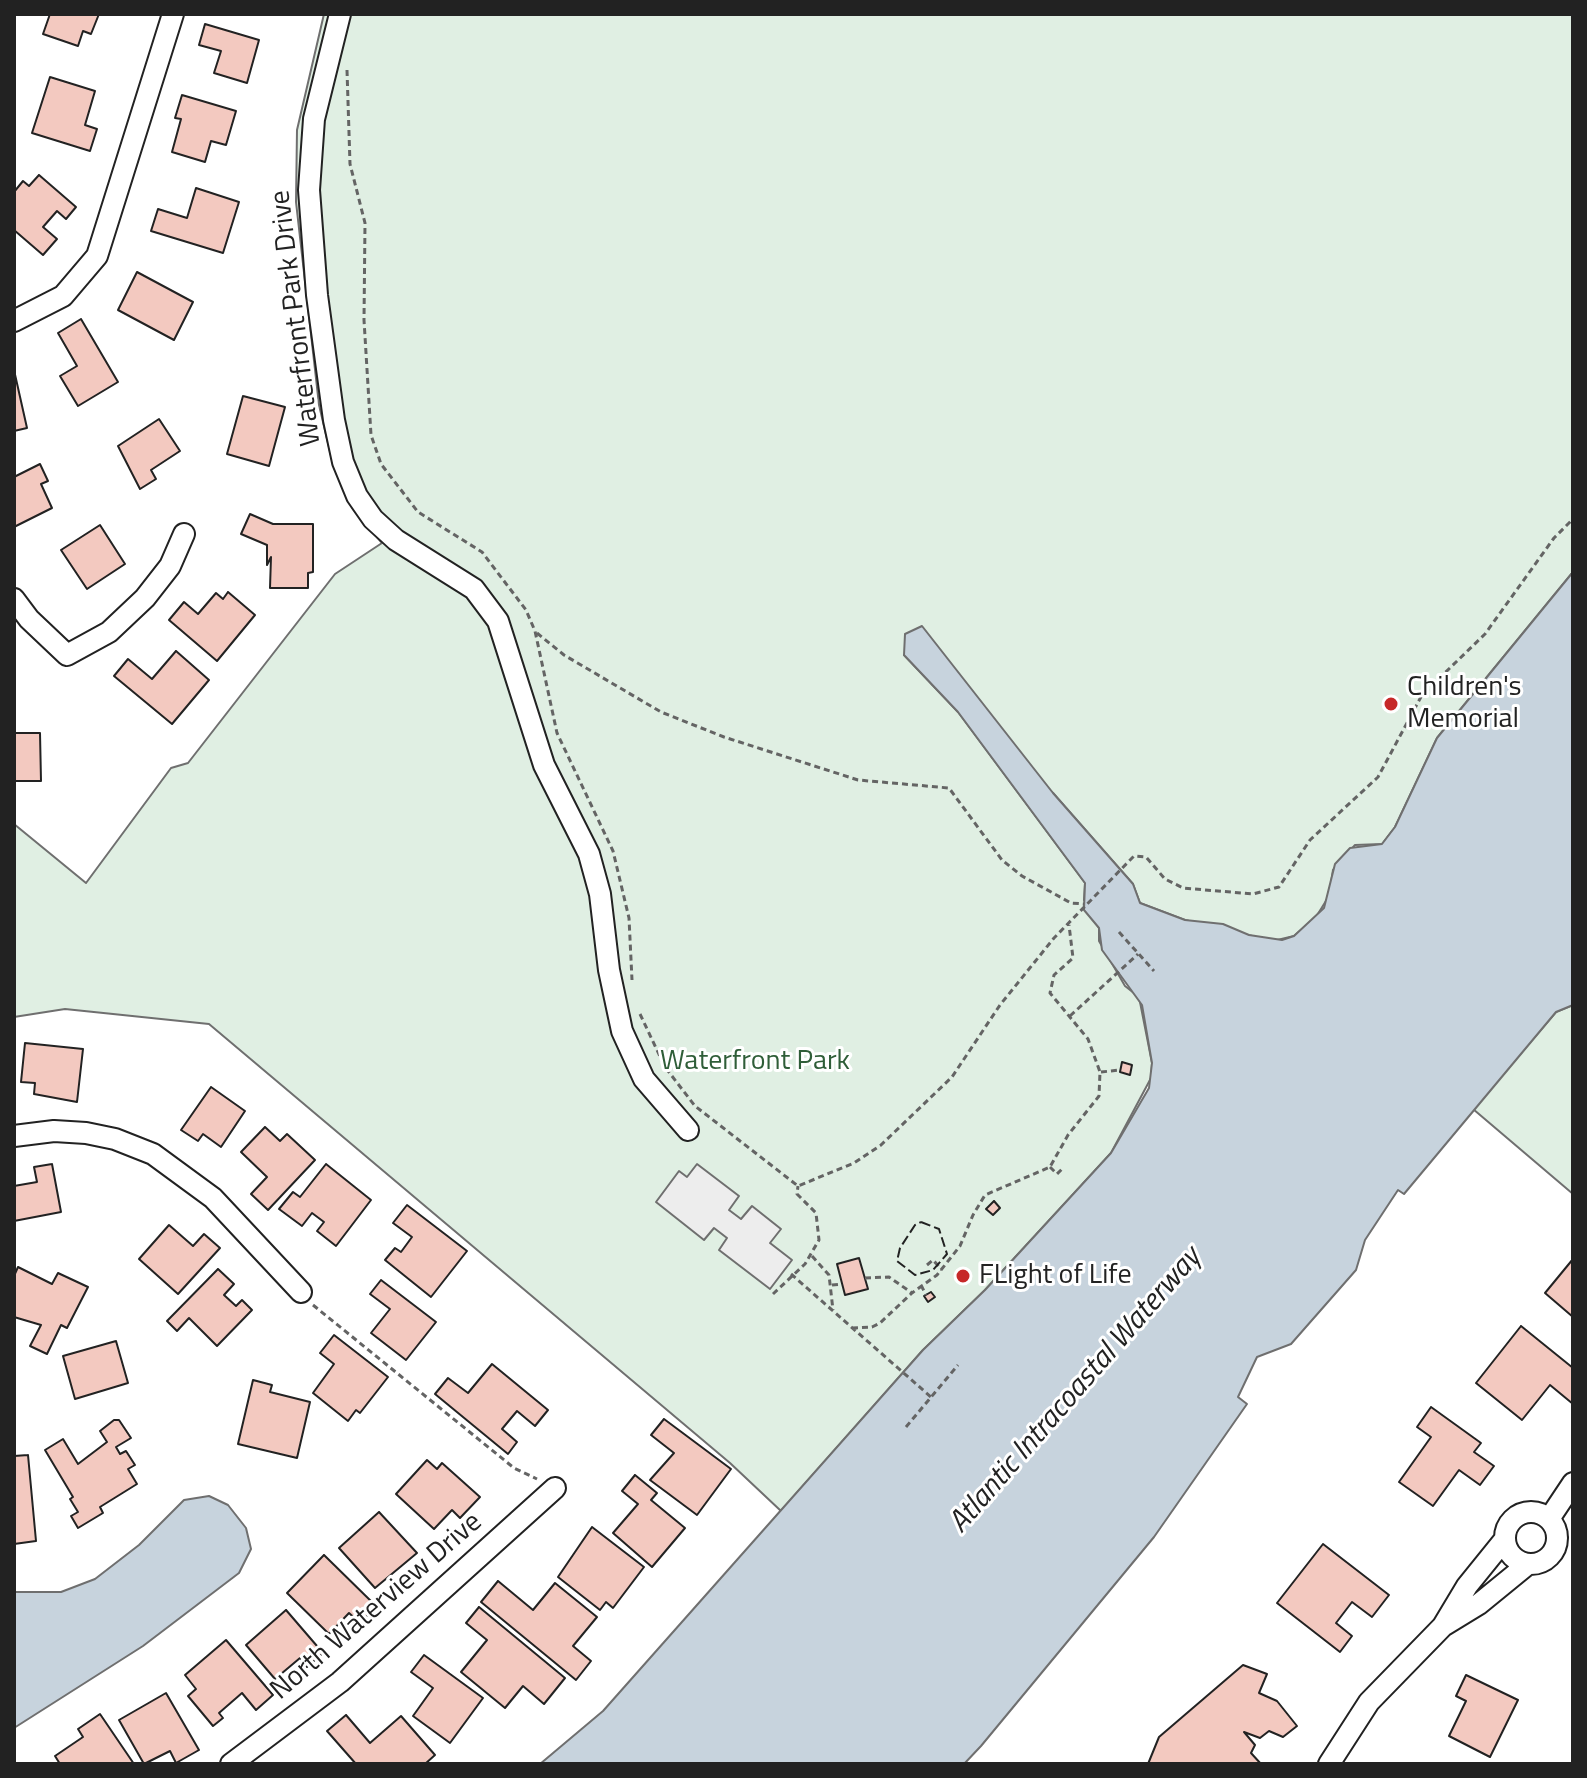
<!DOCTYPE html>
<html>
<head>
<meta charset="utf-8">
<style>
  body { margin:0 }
  #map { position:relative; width:1587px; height:1778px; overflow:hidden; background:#fff; font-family:"Titillium Web",sans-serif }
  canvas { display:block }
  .frame { position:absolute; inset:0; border:16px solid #222; pointer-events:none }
</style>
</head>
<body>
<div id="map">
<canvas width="1587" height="1778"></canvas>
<div class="frame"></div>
</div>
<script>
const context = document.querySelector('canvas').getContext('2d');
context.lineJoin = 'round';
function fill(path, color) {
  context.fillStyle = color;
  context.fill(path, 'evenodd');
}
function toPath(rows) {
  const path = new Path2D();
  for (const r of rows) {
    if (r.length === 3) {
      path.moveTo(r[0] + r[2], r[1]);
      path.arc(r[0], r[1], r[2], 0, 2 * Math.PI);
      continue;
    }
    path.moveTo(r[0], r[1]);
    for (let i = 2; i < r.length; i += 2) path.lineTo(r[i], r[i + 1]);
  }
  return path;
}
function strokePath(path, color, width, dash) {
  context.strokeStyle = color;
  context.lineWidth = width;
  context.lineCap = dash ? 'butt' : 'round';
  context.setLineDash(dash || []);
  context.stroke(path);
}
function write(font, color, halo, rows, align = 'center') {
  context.font = font + ' "Titillium Web",sans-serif';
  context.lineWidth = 6;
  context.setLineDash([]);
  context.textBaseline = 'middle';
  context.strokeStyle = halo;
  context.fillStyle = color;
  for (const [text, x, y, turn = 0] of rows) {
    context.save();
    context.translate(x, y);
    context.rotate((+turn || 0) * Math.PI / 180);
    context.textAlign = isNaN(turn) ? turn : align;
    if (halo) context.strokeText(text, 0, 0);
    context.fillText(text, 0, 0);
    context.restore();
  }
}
const green = toPath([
  [324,14,1573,14,1573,572,1437,738,1395,827,1382,844,1355,845,1333,870,1329,896,1316,917,1294,936,1273,941,1185,920,1140,903,1133,884,1053,793,904,655,958,712,1085,883,1084,900,1099,928,1099,941,1125,986,1139,997,1152,1063,1151,1078,1111,1153,985,1290,923,1350,781,1511,730,1463,209,1024,65,1009,14,1017,14,824,86,883,171,768,188,763,335,574,382,543,353,509,332,460,319,405,296,202,297,130,324,14],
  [1573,1005,1573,1194,1473,1109,1556,1012,1573,1005]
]);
const parking = toPath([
  [697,1164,739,1196,729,1210,741,1219,752,1206,781,1229,770,1243,792,1260,770,1289,719,1250,727,1238,714,1228,704,1240,656,1202,679,1171,687,1177,697,1164]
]);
const water = toPath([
  [1573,572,1573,1005,1556,1012,1404,1194,1398,1190,1365,1240,1356,1270,1291,1344,1257,1357,1238,1397,1247,1404,1154,1537,981,1746,964,1764,540,1764,603,1711,923,1350,985,1290,1111,1153,1149,1088,1152,1063,1142,1005,1102,950,1099,928,1084,910,1085,883,958,712,904,655,905,634,922,626,1053,793,1133,884,1140,903,1185,920,1223,924,1249,935,1282,940,1294,936,1324,908,1335,864,1350,848,1382,844,1395,827,1437,738,1573,572],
  [209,1496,228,1505,246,1528,251,1549,239,1573,143,1646,14,1728,14,1592,61,1592,95,1579,139,1545,184,1500,209,1496]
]);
const building = toPath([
  [50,14,99,14,91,34,83,31,78,46,43,34,50,14],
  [205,24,259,40,247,83,214,73,221,51,199,45,205,24],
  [50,77,95,91,85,125,97,129,90,151,32,133,50,77],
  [182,95,236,111,226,145,211,141,205,162,172,152,181,119,175,118,182,95],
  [39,175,76,207,66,219,57,211,43,227,57,239,43,255,14,230,14,192,23,181,29,186,39,175],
  [196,188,239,202,223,253,151,231,158,209,187,218,196,188],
  [137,272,193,302,174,340,118,310,137,272],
  [81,319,118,382,78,406,60,376,77,366,58,333,81,319],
  [14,370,27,428,14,431,14,370],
  [243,396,285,407,269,466,227,454,243,396],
  [159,419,180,451,151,470,156,479,140,489,118,446,159,419],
  [40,464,48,481,41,484,52,508,14,527,14,477,40,464],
  [250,514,273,524,313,524,313,572,308,573,308,588,270,588,271,557,267,565,267,545,241,534,250,514],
  [100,525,125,564,87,589,61,550,100,525],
  [228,592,255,615,217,661,169,620,184,602,198,614,216,593,223,599,228,592],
  [176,651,209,680,172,724,114,676,128,659,152,679,176,651],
  [14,733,40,733,41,781,14,781,14,733],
  [25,1043,83,1049,77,1102,34,1094,35,1083,21,1082,25,1043],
  [1122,1062,1132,1065,1130,1075,1120,1072,1122,1062],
  [211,1087,245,1111,221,1147,203,1134,198,1141,181,1130,211,1087],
  [265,1127,280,1141,287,1134,315,1160,268,1210,251,1194,267,1177,241,1152,265,1127],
  [52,1164,61,1212,14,1221,14,1186,37,1182,34,1167,52,1164],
  [326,1164,371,1200,336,1246,317,1231,324,1222,312,1213,302,1226,279,1209,293,1192,300,1197,326,1164],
  [994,1201,1000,1208,993,1215,986,1209,994,1201],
  [407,1205,467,1251,431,1297,385,1260,395,1248,401,1252,412,1237,393,1223,407,1205],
  [169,1225,193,1246,204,1234,220,1248,178,1294,139,1259,169,1225],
  [859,1258,868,1289,845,1295,837,1264,859,1258],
  [1573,1259,1573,1317,1545,1293,1573,1259],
  [18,1267,52,1284,58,1273,88,1287,67,1328,61,1325,47,1354,30,1346,41,1325,14,1317,14,1276,18,1267],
  [218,1269,234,1284,224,1295,236,1306,242,1300,252,1310,217,1346,189,1318,177,1331,167,1321,218,1269],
  [381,1280,436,1322,406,1360,371,1333,390,1309,370,1294,381,1280],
  [931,1292,935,1297,928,1302,924,1296,931,1292],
  [1521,1326,1573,1368,1573,1404,1550,1385,1522,1420,1476,1383,1521,1326],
  [334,1335,388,1377,360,1413,356,1410,348,1421,313,1393,334,1364,320,1353,334,1335],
  [116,1341,128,1383,75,1399,63,1356,116,1341],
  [492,1364,548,1410,535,1426,517,1411,502,1429,517,1442,508,1454,435,1394,448,1378,468,1393,492,1364],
  [253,1380,272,1385,270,1392,310,1402,297,1458,238,1444,253,1380],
  [1431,1407,1481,1443,1474,1452,1494,1466,1480,1485,1459,1470,1433,1506,1399,1482,1431,1437,1417,1427,1431,1407],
  [664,1419,731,1469,697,1515,650,1480,674,1453,651,1435,664,1419],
  [114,1420,119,1420,131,1438,116,1447,120,1454,126,1451,135,1465,128,1469,137,1484,100,1507,103,1513,78,1528,71,1516,78,1512,70,1499,73,1497,45,1450,63,1439,78,1464,107,1442,100,1431,114,1420],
  [28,1455,36,1541,14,1544,14,1456,28,1455],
  [427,1460,437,1469,442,1463,480,1497,460,1518,452,1510,434,1529,396,1494,427,1460],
  [635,1475,657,1493,651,1500,685,1528,652,1567,613,1533,638,1504,622,1491,635,1475],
  [379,1512,417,1553,375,1588,339,1548,379,1512],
  [592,1527,644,1567,613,1608,606,1602,600,1610,558,1577,592,1527],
  [1323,1544,1389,1595,1372,1617,1352,1602,1336,1623,1352,1636,1340,1652,1277,1603,1323,1544],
  [324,1555,376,1606,360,1623,349,1613,329,1634,287,1593,324,1555],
  [498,1581,533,1610,555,1583,597,1617,573,1646,591,1661,576,1680,481,1602,498,1581],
  [479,1607,565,1678,544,1704,523,1686,505,1708,461,1672,487,1640,466,1623,479,1607],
  [286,1610,323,1653,307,1667,300,1658,275,1679,246,1645,286,1610],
  [226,1640,273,1695,256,1710,242,1693,219,1713,223,1718,213,1726,188,1696,196,1689,185,1675,226,1640],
  [424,1655,483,1698,450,1743,413,1716,433,1688,411,1672,424,1655],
  [1243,1665,1267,1674,1259,1693,1277,1701,1297,1726,1283,1737,1269,1731,1260,1738,1244,1732,1255,1745,1251,1753,1261,1764,1148,1764,1159,1737,1243,1665],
  [1466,1675,1518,1700,1490,1757,1449,1736,1466,1701,1456,1696,1466,1675],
  [166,1693,199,1750,176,1763,170,1751,144,1764,119,1720,166,1693],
  [100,1714,134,1764,60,1764,55,1756,83,1737,78,1729,100,1714],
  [346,1715,370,1743,401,1716,435,1755,425,1764,356,1764,327,1731,346,1715]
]);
const path = toPath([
  [347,70,350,164,365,223,364,320,371,435,381,464,418,512,482,552,526,610,535,631,557,733,613,851,629,918,632,980],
  [537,633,564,655,661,712,724,737,858,780,949,788,1002,860,1022,876,1071,903,1084,904],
  [1119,932,1154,971],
  [640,1014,665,1067,695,1106,798,1186,854,1163,881,1145,952,1077,1000,1005,1054,938,1134,856,1146,857,1165,879,1183,888,1253,894,1279,887,1310,840,1378,777,1422,695,1485,634,1554,538,1573,519],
  [1070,1016,1138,954],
  [1101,1072,1120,1070],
  [1050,1167,1057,1174,1063,1168],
  [812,1256,829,1275,833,1310],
  [927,1265,933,1260,942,1270],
  [791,1274,931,1397],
  [865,1278,889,1277,912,1293],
  [832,1285,842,1284],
  [921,1285,926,1295],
  [773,1294,805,1264,819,1240,816,1213,797,1194,798,1186],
  [313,1305,514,1468,537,1479],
  [852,1328,872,1327,880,1323,912,1293,937,1275,960,1246,973,1215,985,1195,1050,1167,1068,1135,1099,1096,1100,1072,1088,1039,1050,993,1054,975,1073,958,1069,925],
  [906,1427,958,1365]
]);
const minor = toPath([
  [340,14,314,119,309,190,317,295,334,420,343,462,357,496,373,519,396,540,474,589,498,621,544,765,589,854,600,894,609,970,622,1031,644,1079,688,1130],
  [14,321,63,296,97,256,173,14],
  [14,599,29,619,67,655,109,632,145,598,170,566,184,534],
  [14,1136,54,1131,86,1133,115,1139,153,1154,213,1198,301,1292],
  [1531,1538,26],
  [1549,1519,1573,1483],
  [1505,1539,1467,1586,1443,1626,1479,1604,1528,1564],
  [231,1764,340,1682,555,1488],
  [1329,1764,1369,1702,1443,1626]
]);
const fence = toPath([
  [921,1222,939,1229,947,1254,933,1270,915,1275,897,1261,900,1248,915,1225,921,1222]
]);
const markers = [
  [1391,704,8,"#c62828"],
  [963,1276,8,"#c62828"]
];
const streetNames = [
  ["Waterfront Park Drive",297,318,-97],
  ["North Waterview Drive",377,1607,-41]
];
const poiNames = [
  ["Children's",1407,688],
  ["Memorial",1407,720],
  ["FLight of Life",979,1276]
];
const parkNames = [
  ["Waterfront Park",755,1062]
];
const waterNames = [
  ["Atlantic Intracoastal Waterway",1076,1391,-49]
];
fill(green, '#e0efe3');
strokePath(green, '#6f6f6f', 2);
fill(parking, '#ededed');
strokePath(parking, '#6f6f6f', 2);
fill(water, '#c7d3dd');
strokePath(water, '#6f6f6f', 2);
fill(building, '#f3c9c0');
strokePath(building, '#222', 2);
strokePath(minor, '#222', 24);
strokePath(path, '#646464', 3, [6, 4]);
strokePath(minor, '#fff', 20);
strokePath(fence, '#222', 2, [10, 4]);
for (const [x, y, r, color] of markers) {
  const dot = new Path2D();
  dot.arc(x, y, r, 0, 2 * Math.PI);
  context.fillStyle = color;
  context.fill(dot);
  strokePath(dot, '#fff', 3);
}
write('28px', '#222', '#fff', streetNames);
write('28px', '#222', '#fff', poiNames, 'left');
write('28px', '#2f5e38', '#fff', parkNames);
write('italic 30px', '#222', '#fff', waterNames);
</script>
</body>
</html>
